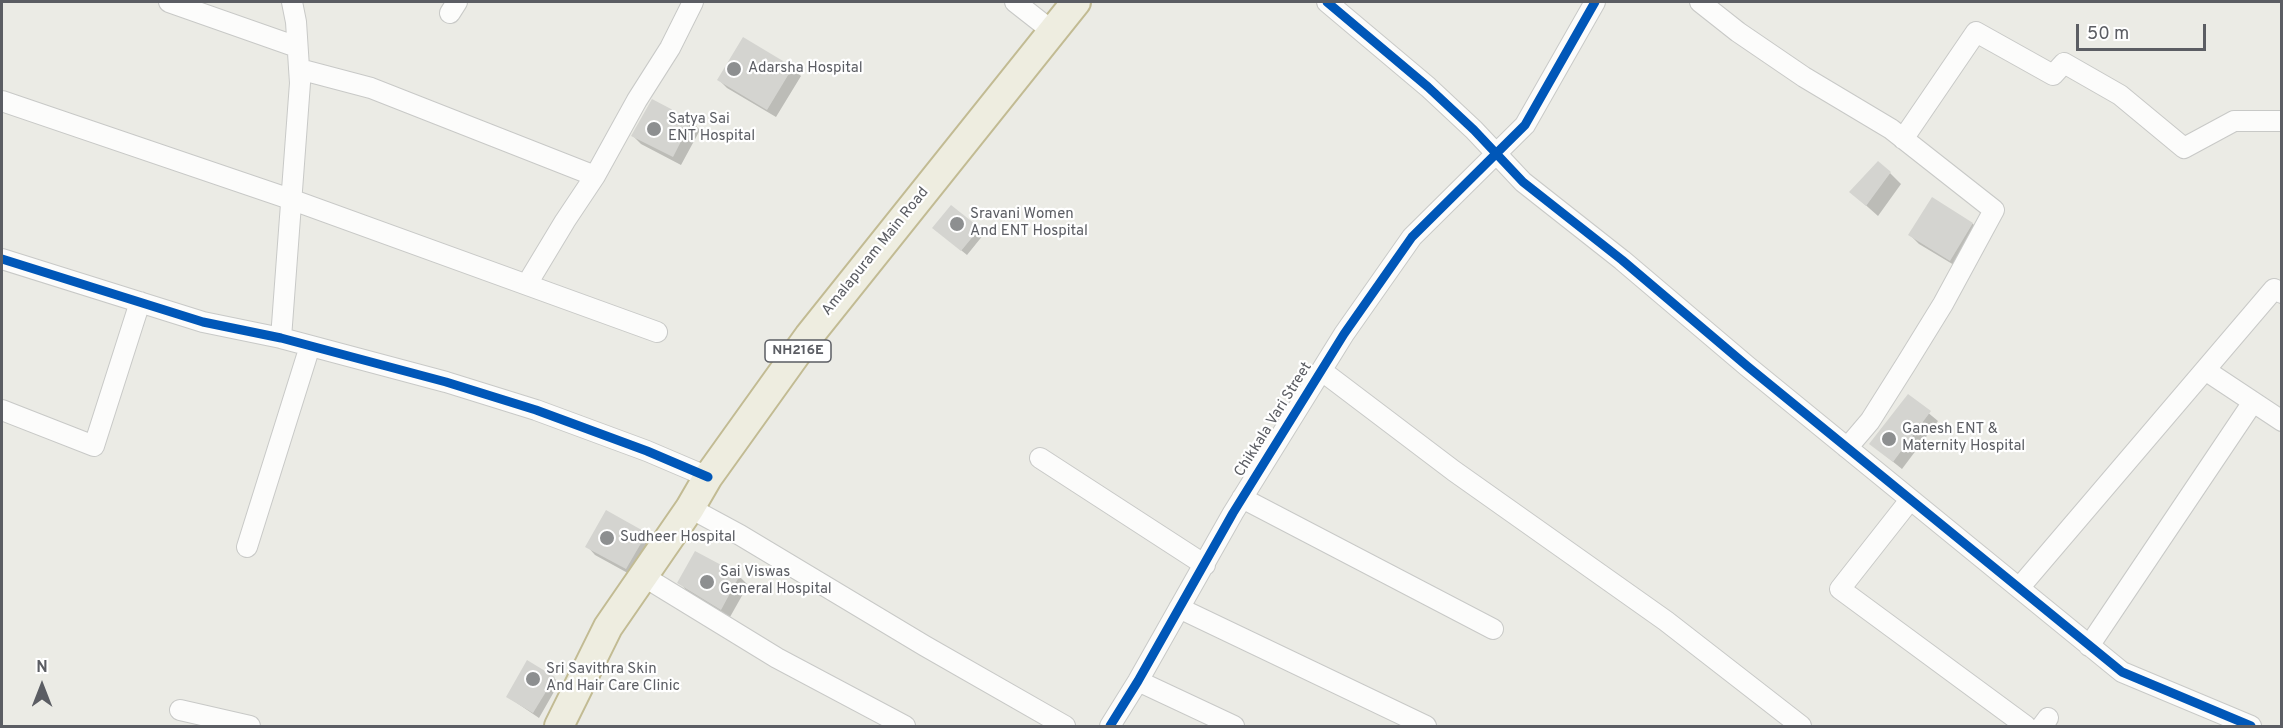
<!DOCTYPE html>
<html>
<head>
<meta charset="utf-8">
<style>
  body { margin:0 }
  #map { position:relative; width:2283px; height:728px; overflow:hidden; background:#ebebe5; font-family:Overpass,sans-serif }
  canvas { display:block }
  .frame { position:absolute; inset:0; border:3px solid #5b5d63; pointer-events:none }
  .north { position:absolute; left:12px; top:656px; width:60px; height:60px; -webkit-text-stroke:4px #fff; paint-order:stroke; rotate:0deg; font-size:16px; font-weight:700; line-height:24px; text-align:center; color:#5b5d63 }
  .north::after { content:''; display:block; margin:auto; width:21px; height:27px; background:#5b5d63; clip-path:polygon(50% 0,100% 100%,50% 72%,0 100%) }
  .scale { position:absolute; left:2076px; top:24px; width:130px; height:27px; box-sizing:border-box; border:3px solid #5b5d63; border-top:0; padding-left:8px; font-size:18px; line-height:21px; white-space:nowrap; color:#5b5d63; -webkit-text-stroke:4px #fff; paint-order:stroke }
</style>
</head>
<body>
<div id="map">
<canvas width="2283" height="728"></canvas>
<div class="frame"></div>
<div class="north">N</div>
<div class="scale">50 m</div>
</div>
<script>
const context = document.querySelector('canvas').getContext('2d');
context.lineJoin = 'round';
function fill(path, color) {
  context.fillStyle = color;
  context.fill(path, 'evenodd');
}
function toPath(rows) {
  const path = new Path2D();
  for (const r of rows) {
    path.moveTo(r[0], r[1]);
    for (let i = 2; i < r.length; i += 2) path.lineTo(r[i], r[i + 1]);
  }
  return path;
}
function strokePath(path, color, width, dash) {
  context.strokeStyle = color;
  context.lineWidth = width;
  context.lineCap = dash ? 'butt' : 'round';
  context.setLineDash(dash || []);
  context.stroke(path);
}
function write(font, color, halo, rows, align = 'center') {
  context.font = font + ' Overpass,sans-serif';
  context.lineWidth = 4.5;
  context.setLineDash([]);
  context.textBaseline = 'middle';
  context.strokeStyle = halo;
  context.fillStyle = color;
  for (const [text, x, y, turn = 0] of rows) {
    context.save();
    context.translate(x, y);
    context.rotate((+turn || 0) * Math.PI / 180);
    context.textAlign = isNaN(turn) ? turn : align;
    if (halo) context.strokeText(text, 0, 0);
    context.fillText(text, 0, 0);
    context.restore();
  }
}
const shadow = toPath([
  [744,39,792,68,801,76,776,117,727,88,719,80],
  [691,121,700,130,681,165,641,144,633,136],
  [1890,173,1901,184,1878,216,1851,192],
  [1932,199,1973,224,1981,232,1959,268,1919,244,1910,235],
  [978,229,984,234,967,255,940,233],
  [1908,396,1938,421,1902,469,1871,444],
  [646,534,654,542,635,577,595,555,587,546],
  [739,576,748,585,730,617,687,591,679,582],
  [554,678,559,683,539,718,508,697]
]);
const building = toPath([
  [743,37,793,67,767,110,717,80],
  [652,99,692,120,673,157,631,136],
  [1878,161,1891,172,1866,206,1849,192],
  [1932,197,1973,223,1950,261,1908,235],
  [951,205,980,228,961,251,932,228],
  [1908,394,1931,411,1893,462,1869,444],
  [606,510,647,533,626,569,585,547],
  [695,551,740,575,721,610,677,583],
  [527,660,555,677,533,713,506,697]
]);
const minor = toPath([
  [169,2,297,47],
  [1015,2,1052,31],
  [1327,2,1428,87,1474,130,1523,182,1622,260,1747,366,2122,672,2251,726],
  [1700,2,1738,32,1804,77,1891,129,1994,210,1943,304,1906,364,1870,421,1847,448],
  [450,13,457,2],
  [299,69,371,88,595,176],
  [2,101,290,199,657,332],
  [1903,139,1976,32,2053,75,2064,63,2120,95,2184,148,2234,121,2282,121],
  [2,259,203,322,281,338,446,382,536,410,647,451,708,477],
  [527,284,565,221,595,176,637,100,670,48,693,2],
  [281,338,300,83,296,22,292,2],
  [2205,370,2282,421],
  [1322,371,1454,471,1666,621,1801,726],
  [2,410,94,446,140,302],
  [1040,458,1205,565],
  [1242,498,1493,629],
  [1910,500,1840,589,2026,726],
  [690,508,740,535,925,646,1065,726],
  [247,547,310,346],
  [643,576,777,658,905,726],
  [2019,588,2274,289,2282,293],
  [1179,608,1426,726],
  [2089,646,2253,402],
  [1138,681,1234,726],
  [180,710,250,726],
  [1110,726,1138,681,1233,513,1344,334,1412,237,1525,125,1595,2],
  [2042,726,2048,718]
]);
const highway = toPath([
  [559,726,608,627,690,508,708,477,809,336,1076,2]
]);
const cycleway = toPath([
  [1327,2,1428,87,1474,130,1523,182,1622,260,1747,366,2122,672,2251,726],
  [2,259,203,322,281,338,446,382,536,410,647,451,708,477],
  [1110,726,1138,681,1233,513,1344,334,1412,237,1525,125,1595,2]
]);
const markers = [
  [734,69,8,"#8d8f90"],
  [654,129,8,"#8d8f90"],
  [957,224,8,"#8d8f90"],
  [1889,439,8,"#8d8f90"],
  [607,538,8,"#8d8f90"],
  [707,582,8,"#8d8f90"],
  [533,679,8,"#8d8f90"]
];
const shields = [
  [798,351,66]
];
const shieldNames = [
  ["NH216E",798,351]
];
const poiNames = [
  ["Adarsha Hospital",748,69],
  ["Satya Sai",668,120],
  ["ENT Hospital",668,137],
  ["Sravani Women",970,215],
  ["And ENT Hospital",970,232],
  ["Ganesh ENT &",1902,430],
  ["Maternity Hospital",1902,447],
  ["Sudheer Hospital",620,538],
  ["Sai Viswas",720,573],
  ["General Hospital",720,590],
  ["Sri Savithra Skin",546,670],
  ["And Hair Care Clinic",546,687]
];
const streetNames = [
  ["Amalapuram Main Road",876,252,-51],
  ["Chikkala Vari Street",1274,420,-58]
];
fill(shadow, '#0003');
fill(building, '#d4d4d0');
strokePath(minor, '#c8c9c7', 22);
strokePath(highway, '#c2bb93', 32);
strokePath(minor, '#fcfcfb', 20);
strokePath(highway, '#eeede0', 28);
strokePath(cycleway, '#0057b8', 9);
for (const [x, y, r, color] of markers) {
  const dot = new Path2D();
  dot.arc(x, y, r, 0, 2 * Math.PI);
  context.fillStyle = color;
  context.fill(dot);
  strokePath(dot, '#fff', 2);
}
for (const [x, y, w] of shields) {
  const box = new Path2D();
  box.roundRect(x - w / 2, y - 11, w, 22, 4.5);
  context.fillStyle = '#fff';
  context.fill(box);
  strokePath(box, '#5b5d63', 1.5);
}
write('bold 14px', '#5b5d63', null, shieldNames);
write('15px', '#5b5d63', '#fff', poiNames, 'left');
write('15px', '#5b5d63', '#fff', streetNames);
</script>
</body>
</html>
